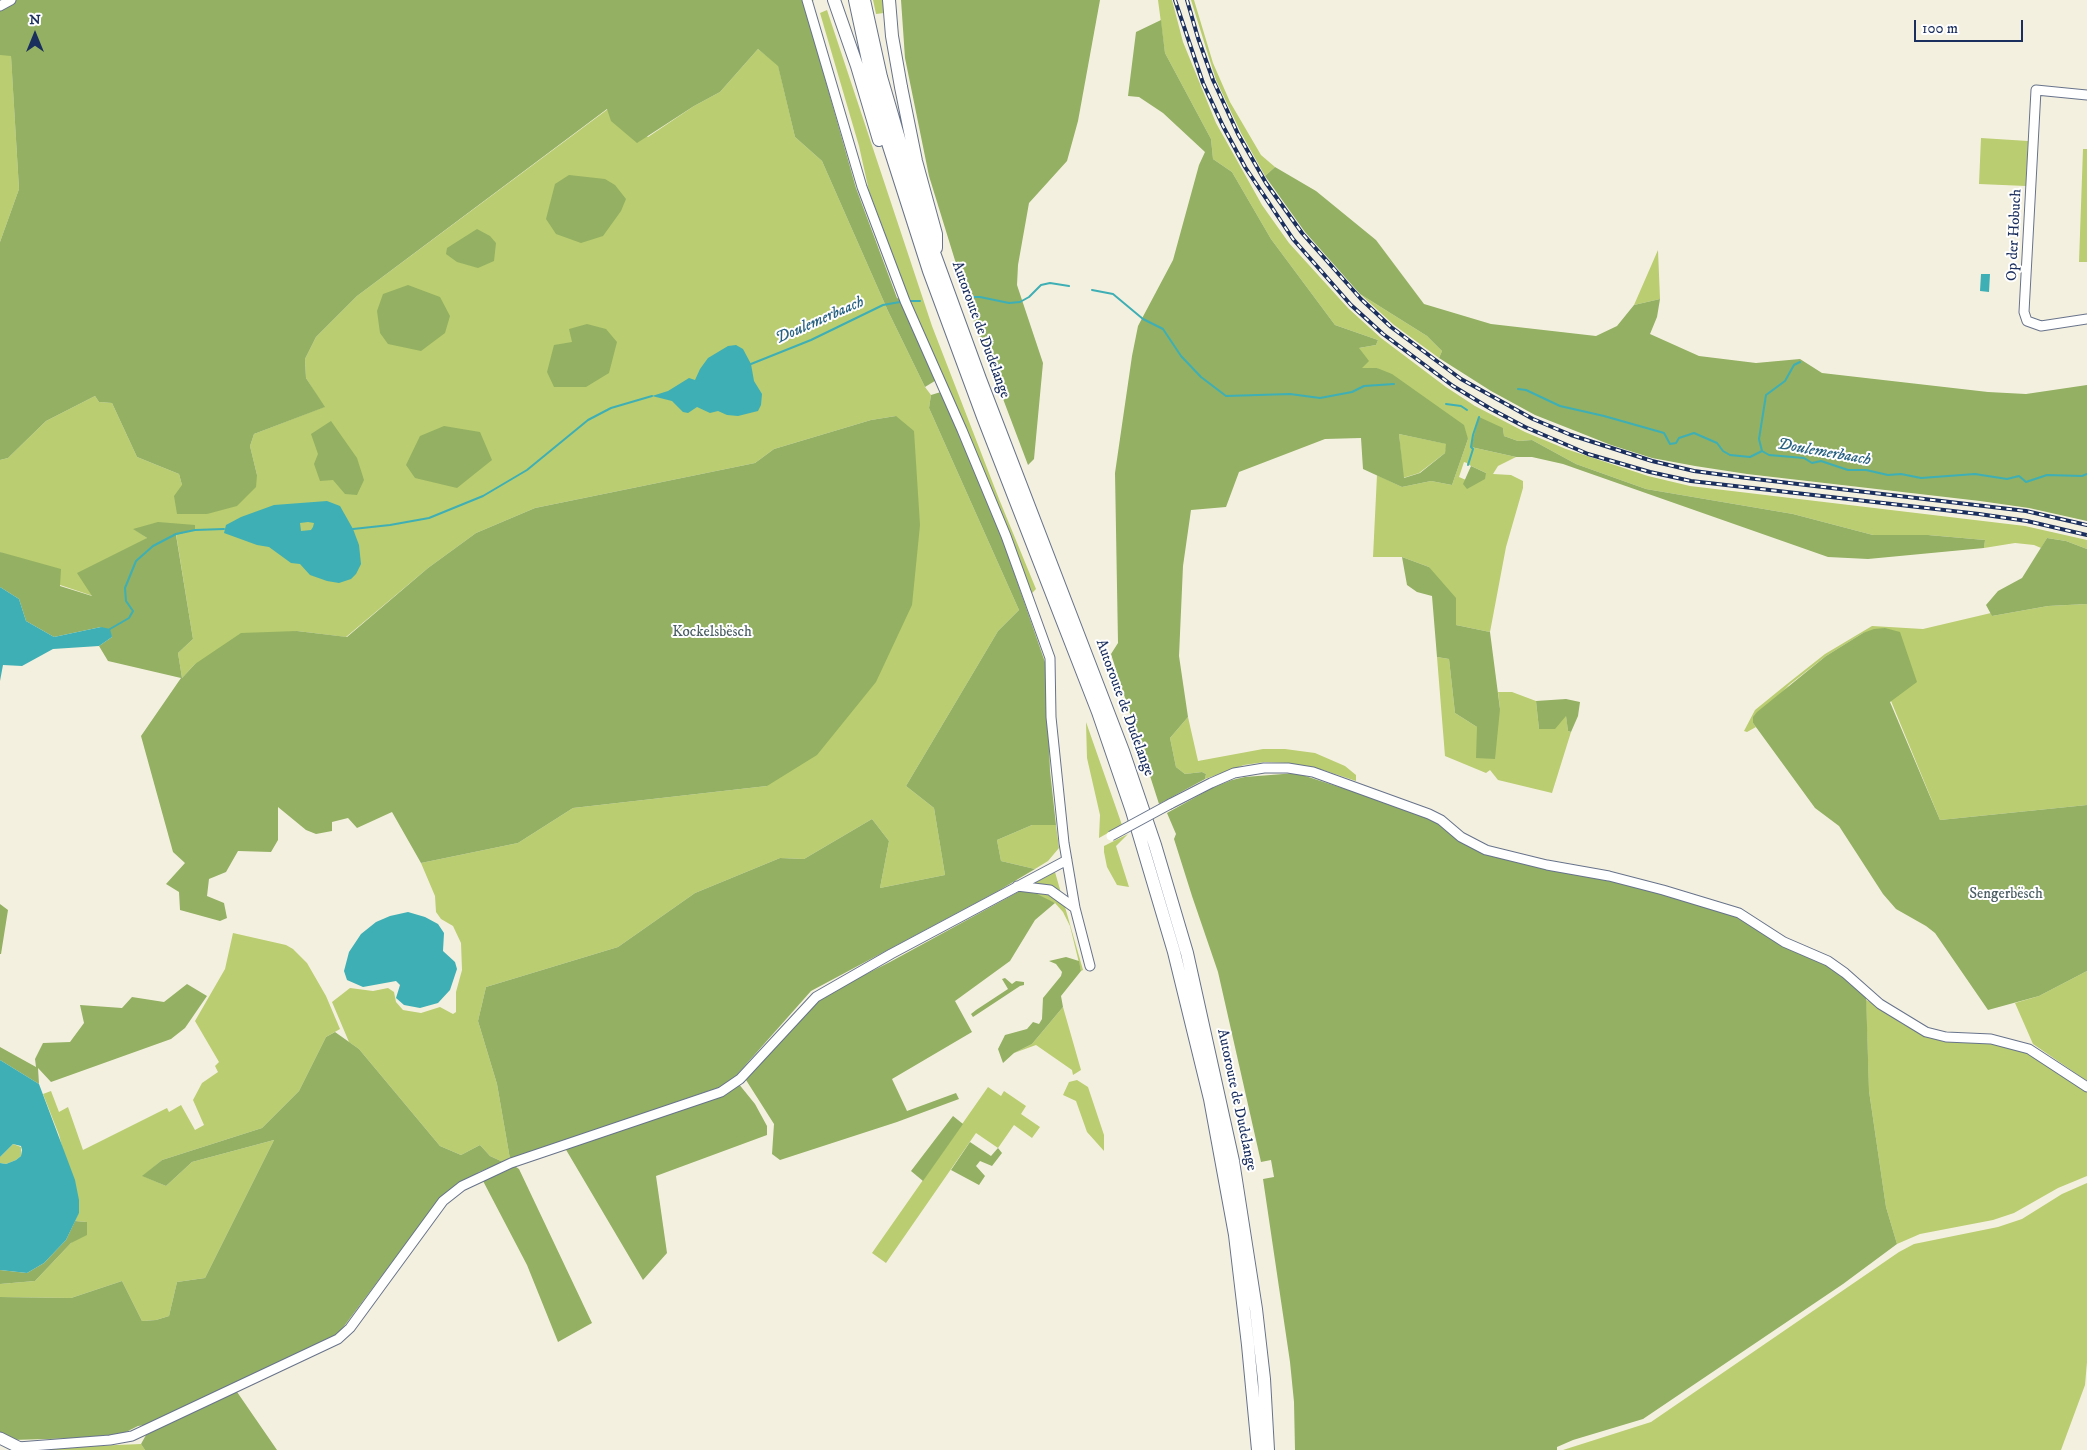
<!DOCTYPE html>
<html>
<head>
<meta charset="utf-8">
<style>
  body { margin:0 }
  #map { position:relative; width:2087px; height:1450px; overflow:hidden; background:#f4f0df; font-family:"IM FELL DW Pica",serif }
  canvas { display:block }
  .north { position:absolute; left:10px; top:10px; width:50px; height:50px; -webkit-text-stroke:4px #fff; paint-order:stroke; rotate:0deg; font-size:14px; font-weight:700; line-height:20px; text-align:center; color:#1b2f5e }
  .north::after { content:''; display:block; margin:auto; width:18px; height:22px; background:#1b2f5e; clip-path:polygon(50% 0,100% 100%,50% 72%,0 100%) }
  .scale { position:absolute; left:1914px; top:20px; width:109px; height:22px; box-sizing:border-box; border:2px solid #1b2f5e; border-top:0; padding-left:6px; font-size:15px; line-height:18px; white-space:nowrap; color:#1b2f5e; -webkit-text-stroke:4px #fff; paint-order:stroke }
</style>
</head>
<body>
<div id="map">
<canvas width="2087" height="1450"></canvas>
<div class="north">N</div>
<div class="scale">100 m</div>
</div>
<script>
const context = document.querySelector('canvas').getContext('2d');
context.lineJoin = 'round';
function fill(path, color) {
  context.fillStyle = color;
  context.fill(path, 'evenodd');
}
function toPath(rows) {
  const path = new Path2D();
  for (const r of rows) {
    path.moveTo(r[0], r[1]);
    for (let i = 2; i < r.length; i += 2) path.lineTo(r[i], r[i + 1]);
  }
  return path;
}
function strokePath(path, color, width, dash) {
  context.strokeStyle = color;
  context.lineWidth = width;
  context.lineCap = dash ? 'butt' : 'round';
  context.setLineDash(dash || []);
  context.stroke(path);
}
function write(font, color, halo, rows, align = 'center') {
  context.font = font + ' "IM FELL DW Pica",serif';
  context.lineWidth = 4;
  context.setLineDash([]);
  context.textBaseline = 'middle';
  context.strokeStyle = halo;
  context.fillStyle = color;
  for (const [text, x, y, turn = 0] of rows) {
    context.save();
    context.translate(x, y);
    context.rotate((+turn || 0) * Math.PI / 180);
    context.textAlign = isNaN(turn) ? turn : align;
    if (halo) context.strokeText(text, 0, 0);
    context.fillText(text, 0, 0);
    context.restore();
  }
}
const green = toPath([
  [873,0,884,0,884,13,876,14],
  [1158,0,1172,0,1183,42,1216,123,1262,205,1289,243,1348,308,1381,338,1446,387,1475,406,1525,432,1566,449,1648,476,1690,486,2025,526,2087,540,2087,549,2066,541,2047,538,2041,548,2034,545,2015,543,1984,548,1985,540,1928,535,1873,535,1793,514,1646,489,1576,464,1532,440,1518,441,1504,436,1503,428,1471,447,1516,457,1498,466,1493,474,1511,475,1523,481,1523,488,1506,547,1490,632,1456,625,1429,567,1402,557,1373,557,1377,475,1402,487,1431,481,1452,485,1468,439,1377,368,1361,368,1359,348,1376,345,1378,340,1335,325,1271,239,1232,172,1213,159,1211,139,1165,53],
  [1464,462,1467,463,1467,464,1486,473,1466,480,1459,477],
  [1191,0,1194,0,1213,63,1230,102,1261,155,1275,167,1265,176,1241,133,1216,80],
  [827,10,932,326,999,499,1036,589,1031,594,912,306,869,191,859,146,820,13],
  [758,49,778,65,795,137,822,161,888,311,925,387,931,395,929,408,1019,610,998,631,906,786,934,808,945,875,880,888,889,841,872,819,804,859,780,858,695,893,618,947,486,987,478,1021,497,1084,510,1159,503,1162,490,1156,480,1145,461,1155,440,1146,359,1049,349,1042,332,1002,350,988,373,991,388,988,394,992,396,1002,403,1010,421,1013,440,1007,453,1014,456,1012,456,992,462,970,461,943,453,926,441,919,436,912,435,896,421,863,518,843,573,808,767,786,896,416,871,420,774,449,755,463,535,508,476,533,428,568,346,637,297,631,195,664,182,678,178,653,193,639,176,534,195,530,134,529,147,538,93,596,60,585,0,552,0,460,8,458,46,421,95,396,99,402,112,403,137,457,179,474,182,485,257,475,250,446,254,434,324,407,306,378,305,359,316,337,357,296,608,109,648,137,694,106,720,92],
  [0,55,11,55,19,189,0,242],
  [1981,138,2028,141,2026,186,1979,184],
  [2083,149,2087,149,2087,262,2079,262],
  [1658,250,1660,299,1634,305],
  [1360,294,1427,336,1442,351,1439,358,1394,325],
  [1399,434,1447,444,1445,453,1419,473,1403,478],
  [2087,604,2087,805,1940,820,1863,633,1826,656,1789,685,1753,723,1756,727,1747,732,1744,731,1755,710,1787,684,1825,654,1872,626,1923,629,1991,613,1992,616,2048,606],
  [1437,657,1449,659,1455,713,1477,727,1500,709,1498,692,1512,692,1536,701,1539,729,1566,715,1568,731,1571,732,1552,793,1498,780,1490,770,1486,773,1445,756],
  [1188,717,1198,761,1263,749,1285,749,1315,753,1345,766,1356,775,1356,781,1323,770,1289,763,1265,762,1244,765,1205,779,1206,774,1202,772,1185,774,1176,767,1170,738],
  [1086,722,1122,825,1099,838,1100,815,1087,758],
  [1032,825,1056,825,1059,848,1048,861,1035,869,1001,861,997,840],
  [1128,834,1116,846,1129,887,1117,885,1107,867,1104,852,1104,846],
  [1055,872,1083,970,1081,971,1070,926,1063,912,1055,903,1020,891],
  [233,933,286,945,293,949,307,963,326,996,340,1029,326,1037,299,1091,262,1128,162,1160,143,1176,166,1186,192,1162,274,1140,205,1278,177,1282,169,1316,156,1320,142,1321,122,1281,71,1298,0,1297,0,1284,35,1281,71,1243,87,1222,75,1221,79,1212,59,1135,43,1094,51,1091,59,1112,68,1107,83,1150,167,1108,169,1112,181,1105,195,1130,204,1125,193,1100,202,1083,218,1072,215,1066,219,1062,195,1021,225,969],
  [2087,971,2087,1081,2033,1044,2015,1003,2039,996],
  [1866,1000,1879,1006,1901,1023,1925,1036,1945,1042,1951,1042,1952,1040,1990,1043,2027,1052,2087,1090,2087,1176,2058,1188,2014,1213,1993,1220,1920,1234,1897,1244,1886,1207,1869,1091],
  [1063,1007,1081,1070,1073,1075,1072,1070,1036,1045,1014,1053,1032,1044],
  [1077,1080,1088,1087,1104,1135,1104,1151,1087,1132,1076,1101,1063,1095,1069,1082],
  [988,1087,1001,1096,1004,1091,1026,1106,1021,1114,1040,1127,1032,1138,1014,1125,998,1148,976,1133,886,1263,872,1253],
  [13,1144,21,1147,21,1156,16,1160,6,1164,0,1163,0,1157],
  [2087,1183,2087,1362,2085,1385,2061,1450,1563,1450,1651,1422,1899,1252,1914,1244,1998,1227,2022,1219,2062,1194],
  [141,1444,145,1450,43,1450,45,1448]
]);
const forest = toPath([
  [0,0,814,0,804,5,856,188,897,298,902,300,938,379,925,387,888,311,822,161,795,137,778,66,758,49,720,92,694,106,637,143,611,121,607,109,357,296,316,337,305,359,306,378,325,407,254,434,250,446,257,475,256,487,237,506,207,514,177,514,174,496,182,485,179,474,137,457,112,403,99,402,95,396,46,421,8,458,0,460,0,242,19,189,11,56,0,55],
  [901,0,1100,0,1078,121,1067,161,1029,203,1018,265,1017,285,1043,363,1034,459,1028,465,974,322,929,176,905,58],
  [1161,20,1165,53,1211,139,1213,159,1232,172,1271,239,1335,325,1378,340,1376,345,1359,348,1369,361,1362,368,1377,368,1392,374,1464,425,1468,439,1452,485,1431,481,1402,487,1363,469,1361,438,1325,439,1239,472,1226,507,1191,510,1183,566,1179,656,1188,717,1170,738,1176,767,1185,774,1202,772,1206,774,1205,779,1159,804,1111,654,1118,643,1115,473,1132,356,1138,326,1173,260,1199,165,1205,152,1163,113,1139,97,1128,96,1136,32],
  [1399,434,1446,444,1445,453,1420,473,1404,478],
  [1275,167,1316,191,1376,240,1424,304,1491,324,1596,336,1617,326,1634,305,1660,299,1657,317,1650,334,1699,356,1756,363,1800,359,1822,373,1988,392,2026,394,2087,385,2087,521,2029,508,1980,501,1747,474,1695,466,1652,458,1611,445,1535,415,1491,391,1439,358,1442,351,1427,336,1360,294,1305,232,1265,176],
  [569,175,605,179,615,185,626,199,621,211,603,236,581,243,556,234,546,219,555,184],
  [477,229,490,236,496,243,494,261,478,268,457,262,446,254,447,248],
  [408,285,440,297,450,316,445,333,421,351,388,344,380,333,377,311,383,294],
  [587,324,606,329,617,342,609,373,586,387,554,387,547,372,554,345,572,342,569,329],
  [944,391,1002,538,1046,665,1050,771,1056,825,1032,825,997,840,1001,861,1035,869,998,891,811,991,734,1078,720,1087,510,1159,497,1084,478,1021,486,987,618,947,695,893,780,858,804,859,872,819,889,841,880,888,945,875,934,808,906,786,998,631,1019,610,929,408,931,395],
  [896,416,914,431,920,525,912,605,876,682,817,755,767,786,573,808,518,843,421,863,392,812,357,828,348,818,332,822,332,831,316,834,306,830,278,807,278,840,271,852,238,851,226,872,209,879,207,896,224,903,227,918,220,921,180,910,179,892,166,884,185,863,173,852,141,736,181,678,108,661,99,646,112,637,101,627,54,637,26,621,19,599,0,587,0,552,61,569,60,586,92,596,77,573,147,538,133,529,158,522,195,525,195,530,176,535,193,639,178,653,182,678,195,664,241,633,297,631,347,637,428,568,476,533,535,508,755,463,774,449,871,420],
  [1479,417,1503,428,1504,436,1518,441,1532,440,1576,464,1646,489,1793,514,1873,535,1928,535,1985,540,1984,548,1868,559,1828,557,1563,464,1532,457,1516,457,1471,447],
  [331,421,357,458,364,480,357,495,345,494,333,480,320,481,314,464,318,454,311,434],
  [444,426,480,432,492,460,457,488,415,478,406,465,420,436],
  [1471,466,1486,473,1485,479,1467,489,1463,484],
  [2047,538,2066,541,2087,549,2087,604,2048,606,1992,616,1986,605,1998,591,2022,578],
  [1402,557,1429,567,1456,598,1456,625,1490,632,1500,709,1495,759,1476,758,1477,727,1455,713,1449,659,1437,657,1432,596,1417,592,1407,585],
  [1885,628,1900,632,1917,682,1890,702,1940,820,2087,805,2087,971,2039,996,1988,1010,1935,933,1926,926,1896,909,1883,894,1839,826,1815,808,1753,723,1753,717,1757,712,1826,656,1863,633,1874,629],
  [1566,699,1580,702,1578,716,1571,732,1568,731,1566,716,1555,729,1539,729,1536,701],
  [1296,773,1441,820,1486,850,1609,876,1739,913,1828,961,1866,992,1869,1091,1886,1207,1897,1244,1843,1284,1643,1419,1573,1440,1557,1447,1557,1450,1295,1450,1294,1402,1290,1362,1263,1179,1274,1177,1271,1160,1261,1162,1218,972,1192,896,1174,839,1176,834,1167,813,1212,788,1232,780,1245,777],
  [1020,891,1037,894,1055,903,1035,920,1010,961,955,1001,972,1032,892,1079,907,1111,956,1093,959,1099,897,1122,780,1160,772,1154,774,1124,746,1080,794,1024,817,1000,834,990,890,962],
  [0,904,8,910,1,954,0,954],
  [1066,957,1079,961,1081,971,1061,996,1063,1007,1032,1044,1014,1053,1003,1063,998,1049,1005,1035,1027,1029,1033,1022,1039,1024,1042,1019,1043,998,1061,976,1062,972,1056,964,1049,961],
  [1005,978,1012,984,1016,981,1024,982,1024,985,1020,986,973,1017,971,1014,976,1010,1008,989,1002,979],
  [187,984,207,996,185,1028,171,1039,51,1082,38,1068,39,1084,0,1060,0,1047,36,1067,35,1059,43,1043,70,1042,84,1023,80,1005,122,1008,132,997,164,1002],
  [335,1032,359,1049,440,1146,461,1155,480,1145,490,1156,503,1162,479,1172,440,1198,336,1337,146,1425,138,1426,116,1437,12,1440,0,1434,0,1297,71,1298,122,1281,142,1321,156,1320,169,1316,177,1282,205,1278,274,1140,192,1162,166,1186,142,1176,162,1160,262,1128,299,1091,326,1037],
  [738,1083,755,1104,767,1126,767,1135,656,1176,667,1253,643,1280,565,1148],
  [953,1116,963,1124,923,1181,911,1171],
  [970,1142,991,1156,998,1148,1002,1153,992,1166,980,1161,976,1166,985,1176,979,1185,951,1170],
  [510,1163,519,1169,592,1323,558,1342,527,1265,482,1179],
  [75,1221,87,1222,87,1235,71,1243,35,1281,0,1284,0,1270,27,1273,44,1263,66,1240],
  [235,1389,277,1450,145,1450,141,1444,146,1435]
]);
const water = toPath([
  [1981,274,1990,274,1989,292,1980,291],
  [736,345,743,349,751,364,754,381,762,394,761,405,758,411,738,416,727,415,718,411,710,413,697,407,688,413,683,412,672,401,652,396,668,391,689,378,695,380,700,369,708,358,728,346],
  [327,501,340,506,353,529,359,545,361,564,356,574,351,579,339,583,327,581,310,575,300,564,291,563,269,547,257,545,224,533,226,525,241,517,274,505],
  [308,522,314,523,313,527,311,530,301,531,300,523],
  [0,587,19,599,26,621,54,637,101,627,110,629,112,637,99,646,53,649,22,666,3,665,0,681],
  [408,912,425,917,438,924,444,933,443,951,455,962,457,969,450,990,438,1003,420,1008,404,1005,396,998,400,985,396,981,363,987,347,980,344,971,349,952,361,934,376,922,390,916],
  [0,1060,39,1084,75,1180,79,1200,79,1213,66,1240,44,1263,27,1273,0,1270,0,1163,6,1164,16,1160,21,1156,22,1150,21,1146,13,1144,0,1157]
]);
const stream = toPath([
  [1092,290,1113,294,1143,319,1163,329,1181,356,1201,377,1226,396,1290,394,1320,398,1352,392,1364,386,1394,384],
  [968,297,980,297,1009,303,1020,302,1029,297,1041,285,1050,283,1069,286],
  [909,301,920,301],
  [751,364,811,340,883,305,900,302],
  [1518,389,1526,390,1560,406,1604,416,1664,433,1670,444,1676,443,1679,438,1694,433,1717,443,1723,451,1730,455,1750,457,1762,451,1769,455,1804,458,1812,463,1821,461,1848,470,1866,470,1888,475,1901,474,1921,478,1975,474,2007,479,2019,476,2026,482,2047,475,2082,476,2087,474],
  [1446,404,1461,406,1467,410],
  [1762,451,1759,439,1766,395,1785,381,1794,365,1800,362],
  [1468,465,1473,449,1471,447,1473,435,1479,417],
  [353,529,390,525,429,518,483,496,527,470,588,420,611,408,652,396],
  [110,629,129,618,133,611,126,601,125,588,136,561,153,546,176,534,195,530,224,529]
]);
const minor = toPath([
  [807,0,862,187,905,301,962,430,1006,536,1050,658,1051,717,1064,843,1075,908,1090,966],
  [0,6,11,0],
  [2087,95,2036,90,2024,312,2027,321,2041,326,2087,319],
  [1170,804,1211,783,1234,773,1264,768,1288,768,1313,772,1429,814,1441,820,1461,837,1486,850,1547,865,1609,876,1663,890,1739,913,1784,942,1828,961,1845,973,1880,1004,1926,1032,1946,1037,1991,1039,2029,1049,2087,1087],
  [1017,886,1050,890,1075,908],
  [18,1447,110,1440,132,1436,338,1339,350,1328,443,1201,462,1186,511,1163,721,1092,740,1079,816,997,891,954,1067,860]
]);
const major = toPath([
  [0,1438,24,1450]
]);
const highway = toPath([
  [834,0,857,66,879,140],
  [855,0,872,79,888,143,929,271,983,417,1098,712,1132,811,1174,952,1210,1099,1235,1235,1248,1345,1258,1450],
  [864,0,881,77,925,228,980,379,1123,751,1155,845,1187,953,1233,1161,1256,1309,1264,1379,1268,1450],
  [889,0,892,36,901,87,916,161,936,234,936,248]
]);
const rail = toPath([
  [1175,0,1203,83,1223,126,1245,167,1293,239,1351,305,1383,334,1453,386,1491,409,1525,427,1588,454,1650,472,1691,481,1979,514,2027,521,2087,535],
  [1187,0,1198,38,1213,80,1238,134,1266,183,1302,233,1361,299,1391,327,1461,379,1533,419,1571,435,1652,461,1694,471,1747,478,2026,511,2087,525]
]);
const minorBridge = toPath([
  [1111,836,1170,804]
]);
const streetNames = [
  ["Op der Hobuch",2015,235,-87],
  ["Autoroute de Dudelange",980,330,70],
  ["Autoroute de Dudelange",1124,708,70],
  ["Autoroute de Dudelange",1236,1100,78]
];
const parkNames = [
  ["Kockelsbësch",712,633],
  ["Sengerbësch",2006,895]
];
const waterNames = [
  ["Doulemerbaach",820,321,-24],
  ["Doulemerbaach",1824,453,10]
];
fill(green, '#bacd71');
fill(forest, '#93b063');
fill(water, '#3eafb5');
strokePath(stream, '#3eafb5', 2);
strokePath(minor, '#67738b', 11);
strokePath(major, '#67738b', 13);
strokePath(highway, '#67738b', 14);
strokePath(minor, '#fff', 9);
strokePath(major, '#fff', 11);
strokePath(highway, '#fff', 12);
strokePath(rail, '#1b2f5e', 4);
strokePath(rail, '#fff', 2, [5.5]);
strokePath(minorBridge, '#67738b', 11, []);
strokePath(minorBridge, '#fff', 9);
write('15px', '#1b2f5e', '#fff', streetNames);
write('15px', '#4b5e64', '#fff', parkNames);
write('italic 16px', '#296281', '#fff', waterNames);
</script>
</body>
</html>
